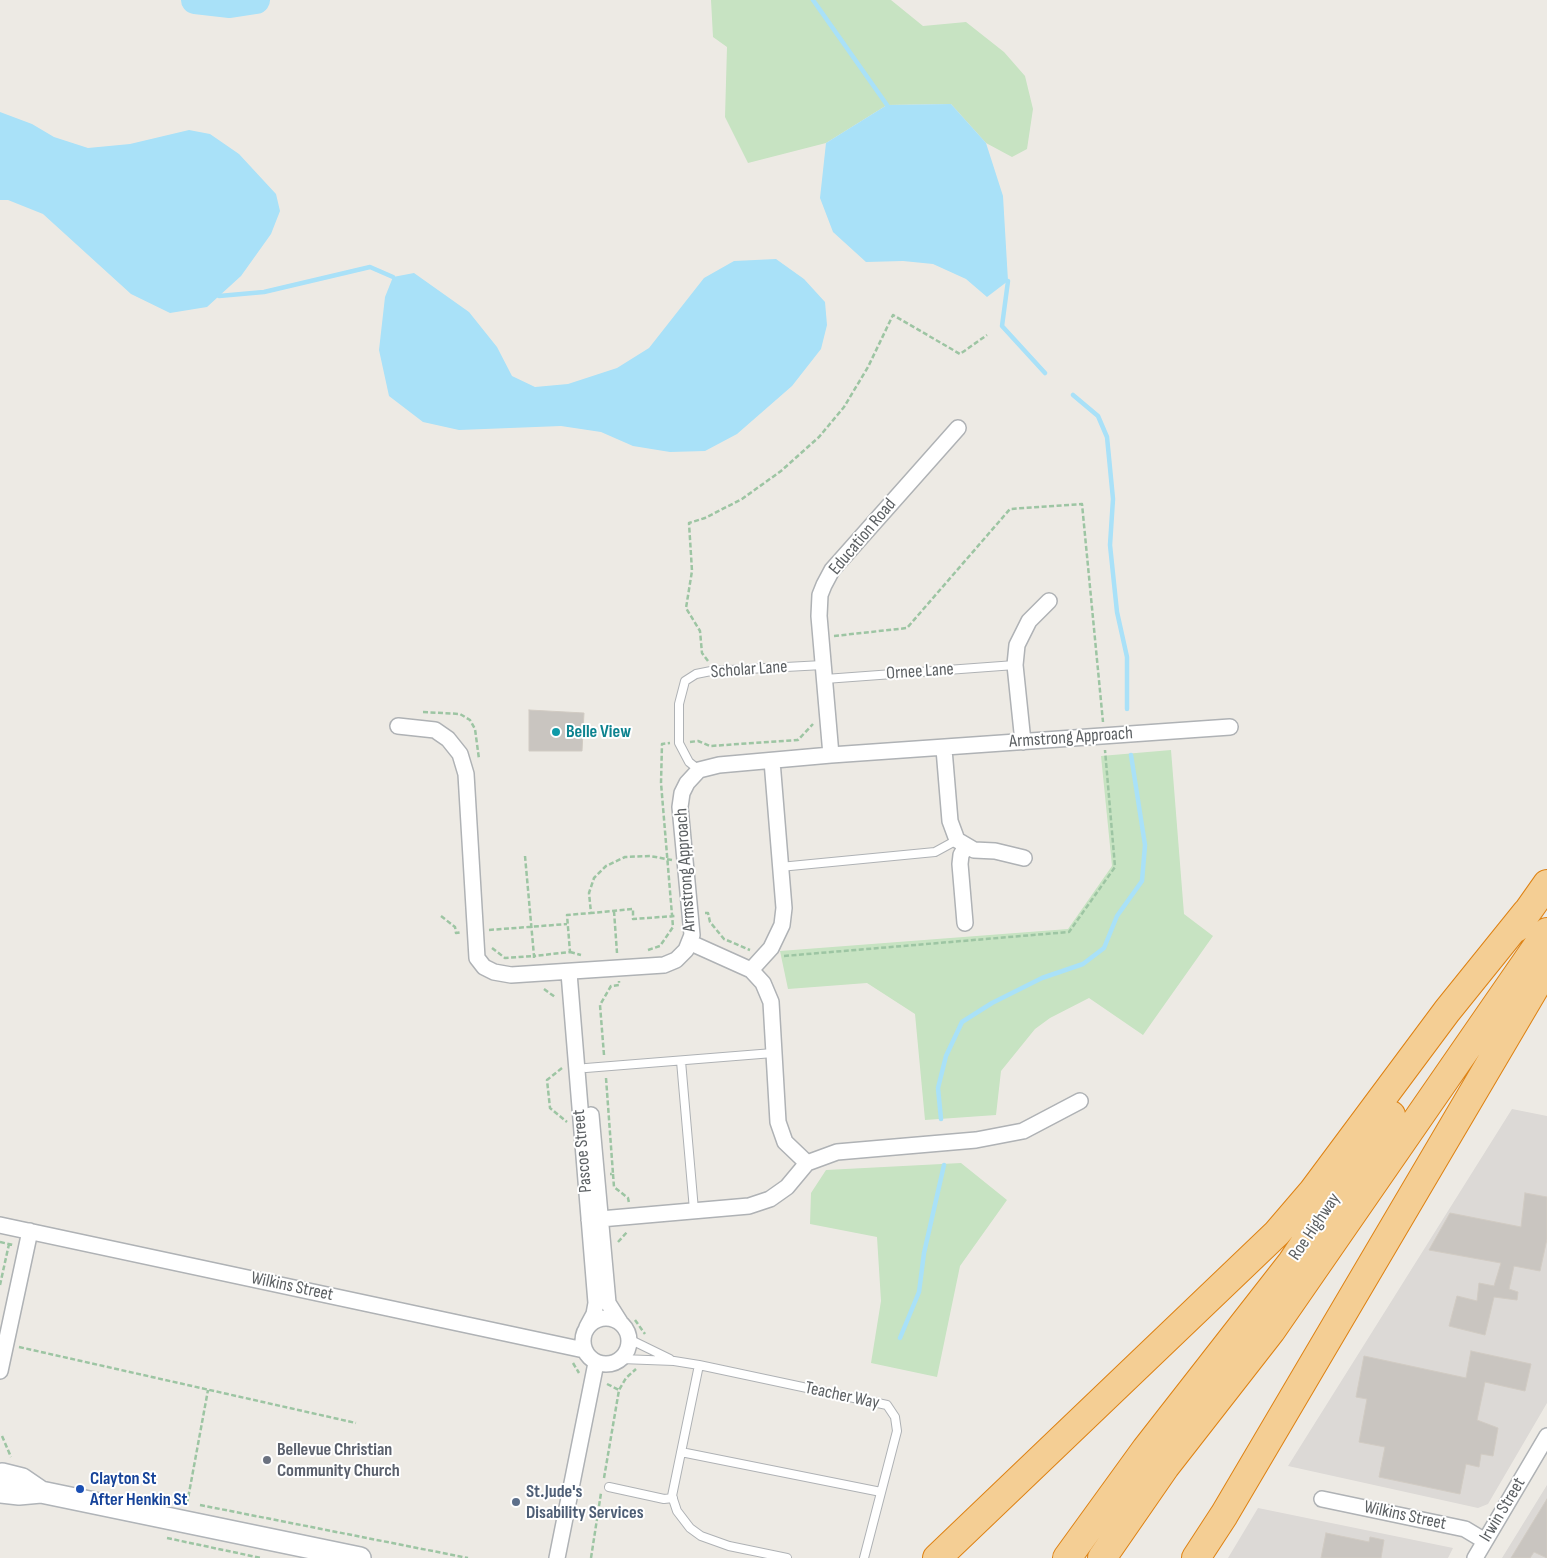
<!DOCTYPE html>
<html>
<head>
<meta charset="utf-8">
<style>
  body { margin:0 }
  canvas { display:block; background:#edeae4 }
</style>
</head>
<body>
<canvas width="1547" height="1558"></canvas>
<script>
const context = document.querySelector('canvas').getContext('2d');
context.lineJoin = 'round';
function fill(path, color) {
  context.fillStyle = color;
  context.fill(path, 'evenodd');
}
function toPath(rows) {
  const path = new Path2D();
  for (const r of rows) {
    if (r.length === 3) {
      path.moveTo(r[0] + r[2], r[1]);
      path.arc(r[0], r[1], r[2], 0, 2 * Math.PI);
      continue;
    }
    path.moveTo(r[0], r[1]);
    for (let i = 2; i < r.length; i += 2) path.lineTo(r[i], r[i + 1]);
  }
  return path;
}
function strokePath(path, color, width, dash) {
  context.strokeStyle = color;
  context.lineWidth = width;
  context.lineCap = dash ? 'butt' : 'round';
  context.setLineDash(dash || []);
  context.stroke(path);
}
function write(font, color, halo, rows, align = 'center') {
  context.font = font + ' "Sofia Sans Condensed",sans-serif';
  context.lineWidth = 4;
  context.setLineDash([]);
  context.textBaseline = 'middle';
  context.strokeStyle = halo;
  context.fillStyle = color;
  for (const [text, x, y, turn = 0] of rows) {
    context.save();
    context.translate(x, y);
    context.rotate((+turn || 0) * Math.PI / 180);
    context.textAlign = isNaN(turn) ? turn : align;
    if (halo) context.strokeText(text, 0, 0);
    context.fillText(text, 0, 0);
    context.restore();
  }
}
const industrial = toPath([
  [1512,1109,1547,1116,1547,1403,1488,1504,1478,1508,1288,1466],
  [1547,1485,1547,1558,1502,1558],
  [1258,1508,1453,1548,1448,1558,1228,1558]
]);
const green = toPath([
  [711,0,891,0,923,26,966,22,1004,52,1025,76,1033,109,1027,149,1012,157,986,143,951,104,887,105,826,143,748,163,725,117,727,47,713,37],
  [1171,750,1184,914,1213,936,1143,1035,1089,998,1050,1018,1035,1029,1001,1071,996,1115,925,1120,915,1014,867,983,788,989,780,951,1068,929,1112,866,1101,756],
  [961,1163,1007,1200,960,1266,937,1377,871,1363,881,1301,877,1237,810,1224,811,1193,826,1170]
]);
const water = toPath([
  [951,104,986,143,1003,196,1008,281,987,297,966,279,933,264,903,261,866,262,833,232,820,198,826,143,887,105],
  [0,112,32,124,54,137,88,148,130,144,189,130,210,134,239,154,276,194,280,211,271,234,241,276,207,307,170,313,131,294,43,214,8,200,0,200],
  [776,259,804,279,825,302,827,325,821,349,792,386,737,434,705,451,670,452,633,446,601,432,561,426,459,430,423,422,389,396,379,350,385,297,393,277,414,273,469,312,497,347,512,376,535,387,568,384,617,368,649,348,704,278,734,261]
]);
const stream = toPath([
  [813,0,887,105],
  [1008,281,1002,326,1045,373],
  [219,296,264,292,370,267,393,277],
  [1073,395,1098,416,1107,437,1113,499,1110,545,1117,612,1127,657,1127,709],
  [941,1119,938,1088,946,1056,962,1022,992,1003,1042,978,1083,964,1104,948,1117,916,1142,881,1145,845,1131,755],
  [900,1338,919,1292,924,1253,944,1165]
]);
const river = toPath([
  [195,0,230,4,256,0]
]);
const building = toPath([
  [529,710,584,713,582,751,529,751,529,710],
  [1525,1193,1547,1197,1547,1239,1540,1271,1514,1266,1509,1289,1518,1292,1517,1300,1494,1297,1485,1335,1449,1326,1457,1296,1477,1301,1479,1283,1494,1286,1501,1263,1429,1250,1450,1213,1521,1227,1525,1193],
  [1471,1351,1531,1364,1525,1391,1485,1382,1477,1420,1498,1428,1493,1456,1481,1454,1479,1467,1466,1464,1460,1494,1379,1477,1385,1447,1359,1442,1367,1399,1356,1397,1364,1356,1466,1378,1471,1351],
  [1547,1499,1547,1558,1534,1552,1530,1558,1511,1558,1547,1499],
  [1326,1533,1369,1542,1370,1537,1384,1540,1381,1558,1321,1558,1326,1533]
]);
const path = toPath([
  [834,636,907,628,1010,509,1082,504,1103,722],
  [708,661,702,653,700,631,686,608,692,571,689,523,705,518,742,499,781,471,819,437,844,407,868,367,893,315,960,354,987,335],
  [423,712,460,714,470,720,475,729,479,759],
  [690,742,698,741,710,746,798,740,813,724],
  [525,856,534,956,570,952,567,915,591,913],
  [672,860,650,856,625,857,606,866,594,878,589,893,591,913,633,909,633,919,675,916],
  [614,911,617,953],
  [705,913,708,913,710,922,724,939,750,950],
  [441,916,455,927,456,933,462,932],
  [489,930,567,924],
  [492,948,505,958,534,956,534,958],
  [648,950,660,946,673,927,661,783,662,744,670,743],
  [570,952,581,955],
  [784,956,1069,932,1115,867,1105,750],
  [544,989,555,997],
  [604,1055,600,1005,611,986,619,985,619,981],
  [562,1068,547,1080,550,1108,567,1122],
  [606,1078,613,1174,610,1174],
  [613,1174,614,1187,628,1198,629,1203],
  [0,1242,13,1245],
  [618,1242,628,1231],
  [0,1285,9,1244],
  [635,1320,645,1334],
  [19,1347,356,1423],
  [573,1363,579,1373],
  [607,1384,619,1390],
  [2,1436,11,1457],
  [604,1478,619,1390,626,1378,636,1369],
  [187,1504,208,1390],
  [200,1505,468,1558],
  [167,1538,261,1558],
  [591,1558,601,1493]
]);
const lane = toPath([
  [825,679,1015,665],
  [699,770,689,762,679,743,679,704,685,681,696,674,711,671,823,665],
  [780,867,935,852,957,840],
  [681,1061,694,1210],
  [586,1068,773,1053],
  [629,1339,670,1359],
  [621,1359,674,1361,699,1365,887,1405,895,1417,897,1431,864,1558],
  [699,1365,672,1496,677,1511,690,1528,701,1536,729,1546,787,1558],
  [681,1452,881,1492],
  [609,1487,664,1499,673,1498]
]);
const street = toPath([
  [398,726,435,730,448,739,460,754,466,774,477,958,484,967,494,972,511,975,664,965,676,960,686,950,692,935,680,807,682,793,687,783,699,770,719,765,831,755,1230,727],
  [1023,742,1015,665,1017,645,1029,621,1049,601],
  [944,749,950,821,957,840,974,850,995,851,1024,858],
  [831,755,819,616,820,595,824,585,832,570,958,428],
  [965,923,960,864,961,855,966,846],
  [691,943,751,970,771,948,782,925,784,908,772,761],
  [569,973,596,1303,594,1314,587,1327],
  [591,1115,608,1303,620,1322],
  [807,1163,837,1152,976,1140,1023,1131,1080,1101],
  [589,1220,749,1206,770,1199,787,1187,807,1163,785,1142,778,1122,771,1002,763,983,751,970],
  [0,1225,584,1350],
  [606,1341,23],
  [0,1371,30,1231],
  [1322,1499,1465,1529,1485,1541],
  [557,1558,596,1363],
  [1475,1558,1547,1436]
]);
const secondary = toPath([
  [2,1474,22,1479,41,1492],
  [0,1492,19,1494,41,1492,360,1558]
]);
const highway = toPath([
  [1516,928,1547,884],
  [937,1558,1277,1233,1313,1191,1447,1011,1526,913],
  [1067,1558,1146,1449,1292,1262,1391,1115],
  [1102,1558,1165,1467,1271,1331,1547,932],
  [1196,1558,1224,1515,1547,967]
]);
const markers = [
  [556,732,5,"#0f9aa8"],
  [267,1460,5,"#6b7280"],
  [80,1489,5,"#1a4fb4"],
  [516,1502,5,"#5c6f8a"]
];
const streetNames = [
  ["Education Road",863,537,-50],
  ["Scholar Lane",749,670,-4],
  ["Ornee Lane",920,672,-4],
  ["Armstrong Approach",1071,738,-4],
  ["Armstrong Approach",686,870,-94],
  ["Pascoe Street",583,1151,-95],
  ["Roe Highway",1315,1227,-56],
  ["Wilkins Street",292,1287,12],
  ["Teacher Way",842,1396,12],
  ["Irwin Street",1503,1510,-59],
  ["Wilkins Street",1405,1516,12]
];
const cultureNames = [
  ["Belle View",566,732]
];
const worshipNames = [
  ["Bellevue Christian",277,1450],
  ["Community Church",277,1471]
];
const transitNames = [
  ["Clayton St",90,1479],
  ["After Henkin St",90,1500]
];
const serviceNames = [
  ["St.Jude's",526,1492],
  ["Disability Services",526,1513]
];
fill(industrial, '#dcd9d6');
fill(green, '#c7e3c2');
fill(water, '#a9e1f8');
strokePath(stream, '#a9e1f8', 4.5);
strokePath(river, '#a9e1f8', 28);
fill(building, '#c9c5c0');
strokePath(building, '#d1cbc3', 1);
strokePath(lane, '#afb2b5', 10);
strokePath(street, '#afb2b5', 18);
strokePath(secondary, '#b0b4b8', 24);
strokePath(highway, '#de8213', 30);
strokePath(path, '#9dc5a3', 2.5, [5, 2.5]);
strokePath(lane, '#fff', 8);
strokePath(street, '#fff', 15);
strokePath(secondary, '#fff', 21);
strokePath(highway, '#f4ce94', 28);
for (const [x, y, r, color] of markers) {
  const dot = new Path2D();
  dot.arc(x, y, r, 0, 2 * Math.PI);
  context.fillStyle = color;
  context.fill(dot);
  strokePath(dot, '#fff', 2);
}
write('18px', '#5c6063', '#fff', streetNames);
write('bold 18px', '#0d838f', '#fff', cultureNames, 'left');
write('bold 18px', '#5b616d', '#fff', worshipNames, 'left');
write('bold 18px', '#164399', '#fff', transitNames, 'left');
write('bold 18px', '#4e5e75', '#fff', serviceNames, 'left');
</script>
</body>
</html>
